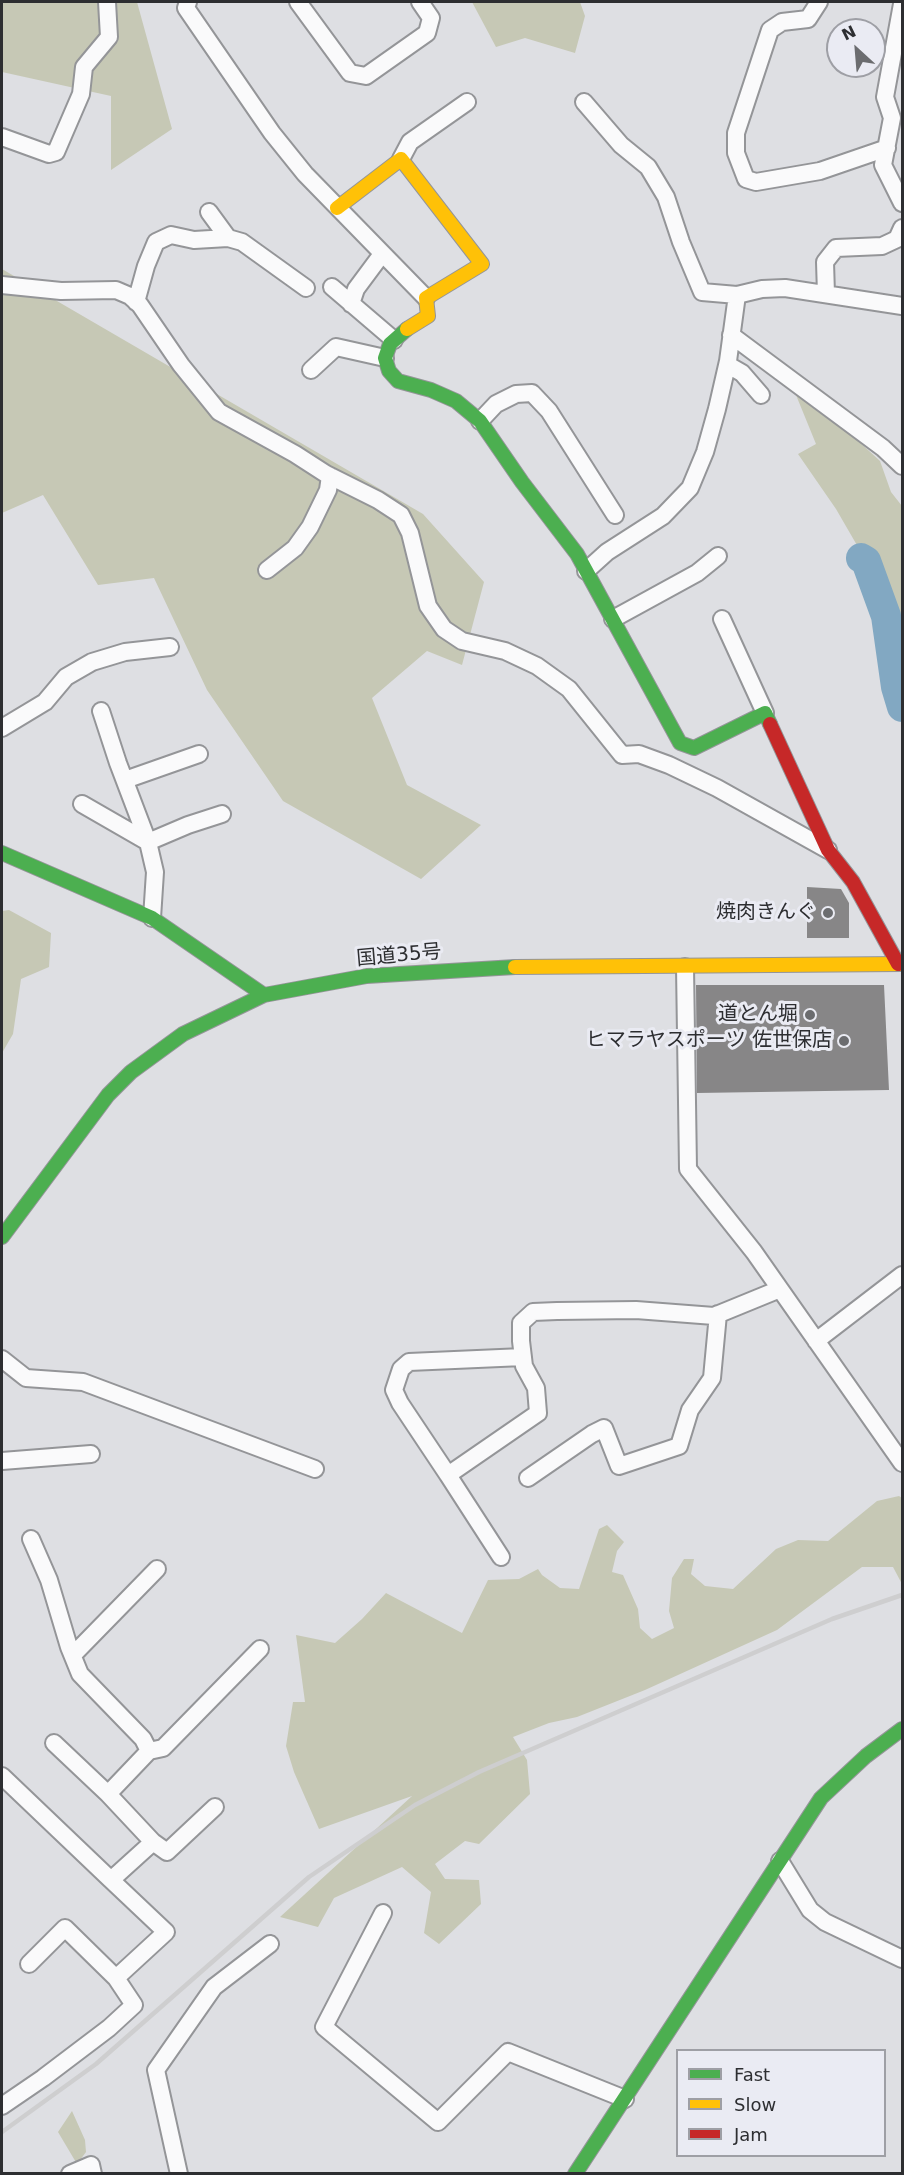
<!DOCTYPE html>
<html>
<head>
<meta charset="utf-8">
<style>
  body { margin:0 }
  #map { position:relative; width:904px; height:2175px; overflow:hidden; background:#dedfe3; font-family:"DejaVu Sans",sans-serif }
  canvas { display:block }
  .frame { position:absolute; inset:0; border:3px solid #2d2e31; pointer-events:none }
  .legend { position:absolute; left:676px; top:2049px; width:210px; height:108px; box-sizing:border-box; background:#eaebf3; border:2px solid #9e9fa5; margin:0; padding:8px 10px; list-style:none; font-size:18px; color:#2d2e31 }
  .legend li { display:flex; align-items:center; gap:12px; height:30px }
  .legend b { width:30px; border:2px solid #9e9fa5 }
  .north { position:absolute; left:826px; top:18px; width:60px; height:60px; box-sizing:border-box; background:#eaebf3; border:2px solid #9e9fa5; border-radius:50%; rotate:334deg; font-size:16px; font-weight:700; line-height:24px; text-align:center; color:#2d2e31 }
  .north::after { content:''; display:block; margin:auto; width:21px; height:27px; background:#6b6c6f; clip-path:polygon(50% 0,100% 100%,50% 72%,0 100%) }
</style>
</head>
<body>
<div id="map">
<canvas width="904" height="2175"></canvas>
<div class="frame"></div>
<ul class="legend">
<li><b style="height:8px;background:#4caf50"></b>Fast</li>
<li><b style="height:8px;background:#ffc107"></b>Slow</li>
<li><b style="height:8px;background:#c62828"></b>Jam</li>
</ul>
<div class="north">N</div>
</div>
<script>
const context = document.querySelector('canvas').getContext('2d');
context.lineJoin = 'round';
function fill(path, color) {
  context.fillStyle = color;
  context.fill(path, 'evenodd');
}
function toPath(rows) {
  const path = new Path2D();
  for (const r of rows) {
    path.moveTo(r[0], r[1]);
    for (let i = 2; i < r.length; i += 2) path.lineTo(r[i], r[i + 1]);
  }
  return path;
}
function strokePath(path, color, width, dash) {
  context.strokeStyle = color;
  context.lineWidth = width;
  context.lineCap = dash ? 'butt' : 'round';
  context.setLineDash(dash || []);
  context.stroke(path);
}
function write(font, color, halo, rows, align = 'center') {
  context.font = font + ' "DejaVu Sans","Noto Sans JP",sans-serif';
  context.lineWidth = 6;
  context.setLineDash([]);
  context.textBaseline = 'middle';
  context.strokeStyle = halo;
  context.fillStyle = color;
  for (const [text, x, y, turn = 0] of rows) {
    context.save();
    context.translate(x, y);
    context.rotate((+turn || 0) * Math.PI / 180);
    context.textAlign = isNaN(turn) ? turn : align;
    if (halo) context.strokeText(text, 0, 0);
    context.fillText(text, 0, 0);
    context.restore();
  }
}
const green = toPath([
  [2,2,137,2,172,129,111,170,111,96,2,72],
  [472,2,580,2,585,16,575,53,525,38,496,47],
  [2,269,423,514,484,582,462,665,427,651,372,698,407,785,481,825,421,879,283,801,207,690,154,578,98,585,43,495,2,513],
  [796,395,855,438,880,461,891,492,902,506,902,623,836,509,798,454,816,444],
  [9,910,51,933,49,967,21,979,13,1034,2,1053,2,911],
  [899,1496,902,1498,902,1584,893,1567,862,1567,777,1630,645,1690,577,1717,549,1723,513,1737,527,1760,530,1794,479,1844,465,1841,435,1864,445,1879,479,1880,481,1904,439,1944,424,1933,431,1892,402,1867,334,1898,318,1927,280,1917,412,1796,319,1829,294,1772,286,1746,293,1702,305,1702,296,1635,335,1643,362,1619,386,1593,462,1633,488,1580,519,1579,538,1569,542,1575,560,1588,579,1589,599,1529,607,1525,624,1542,617,1551,612,1572,623,1575,638,1609,640,1628,652,1639,674,1628,669,1611,672,1578,684,1559,694,1559,691,1574,705,1586,733,1589,776,1549,798,1540,828,1541,877,1501],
  [72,2111,85,2140,86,2152,77,2164,58,2132]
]);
const river = toPath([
  [861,558,866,561,886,616,896,687,902,707]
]);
const building = toPath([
  [807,887,841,889,849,903,849,938,807,938],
  [696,985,884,985,889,1090,697,1093]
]);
const street = toPath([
  [188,2,186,8,272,133,305,174,426,298],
  [298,2,350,73,366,76,427,33,431,18,420,2],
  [819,2,808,19,782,22,770,30,736,133,736,153,746,179,756,182,820,171,887,148],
  [902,4,885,97,892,118,883,165,902,203],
  [584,102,621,145,648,167,666,197,681,242,702,292,737,295,762,289,785,288,902,306],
  [2,137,49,154,56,152,81,94,84,67,109,37,107,2],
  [401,159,410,142,467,102],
  [209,212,228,238],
  [2,285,61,291,116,290,130,296,140,305,181,365,219,412,295,454,326,474,378,500,401,515,410,533,428,606,444,629,462,641,505,651,537,666,569,689,622,755,639,754,669,765,717,788,828,850],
  [332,287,394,340],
  [826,294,825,262,836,248,882,246,897,239,902,228],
  [136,302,146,266,156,242,171,235,194,240,228,238,242,242,306,288],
  [351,304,356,289,382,254],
  [731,335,883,448,902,466],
  [728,365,742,373,761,395],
  [311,370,336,347,385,358],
  [480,421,496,404,516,394,532,393,549,411,615,515],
  [267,570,295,548,310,527,328,490,330,476],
  [586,571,607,552,663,516,690,488,705,452,717,409,728,361,737,295],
  [613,619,697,573,718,556],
  [722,619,765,713],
  [101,711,118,763,148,842,155,872,152,918],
  [2,728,45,702,66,677,92,662,125,652,170,647],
  [125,780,199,754],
  [82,804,148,842,188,825,222,814],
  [685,967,688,1169,754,1252,902,1463],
  [816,1341,902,1275],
  [2,1359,26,1378,83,1382,315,1469],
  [2,1461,91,1454],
  [448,1475,400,1403,394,1390,401,1369,409,1362,523,1357],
  [528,1478,592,1434,604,1428,619,1466,679,1446,690,1410,712,1378,718,1314],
  [31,1539,49,1580,69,1647,80,1674,143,1739,149,1751],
  [501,1557,448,1475,538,1413,536,1388,524,1366,521,1341,521,1323,533,1312,557,1311,636,1310,714,1316,780,1289],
  [73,1655,157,1569],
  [2,1776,111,1880],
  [108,1794,149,1751,163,1748,260,1649],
  [153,1842,167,1852,215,1807],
  [780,1861,810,1910,825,1922,902,1959],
  [383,1913,324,2027,438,2122,508,2052,625,2099],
  [29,1964,65,1928,116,1978],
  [2,2106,43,2078,109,2028,134,2005,116,1978,166,1932,111,1880,153,1842,108,1794,54,1743],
  [70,2174,91,2165,93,2174],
  [179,2174,156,2070,214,1987,270,1944]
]);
const fast = toPath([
  [407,329,390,344,385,358,389,371,398,381,431,390,456,401,480,421,522,482,577,554,680,743,694,748,765,713,770,724],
  [2,853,152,918,264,995],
  [2,1237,108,1095,131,1072,183,1034,264,995,367,976,515,967],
  [575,2174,821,1798,866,1756,902,1729]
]);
const slow = toPath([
  [337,208,401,159,482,264,426,298,428,316,407,329],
  [515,967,902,964]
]);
const jam = toPath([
  [770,724,828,850,853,882,898,964]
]);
const rail = toPath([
  [2,2132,96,2064,309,1877,415,1805,479,1772,832,1619,902,1595]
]);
const markers = [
  [828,913,6,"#6b6c6f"],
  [810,1015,6,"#6b6c6f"],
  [844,1041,6,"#6b6c6f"]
];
const poiNames = [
  ["焼肉きんぐ",816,913],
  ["道とん堀",798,1015],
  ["ヒマラヤスポーツ 佐世保店",832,1041]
];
const streetNames = [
  ["国道35号",399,956,-5]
];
fill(green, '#c6c8b5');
strokePath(river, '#82a8c2', 30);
fill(building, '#878687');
strokePath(street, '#949598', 20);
strokePath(fast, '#949598', 16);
strokePath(slow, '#949598', 16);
strokePath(jam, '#949598', 16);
strokePath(street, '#fafafb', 16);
strokePath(fast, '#4caf50', 14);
strokePath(slow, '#ffc107', 14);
strokePath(jam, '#c62828', 14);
strokePath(rail, '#cececf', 4.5);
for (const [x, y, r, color] of markers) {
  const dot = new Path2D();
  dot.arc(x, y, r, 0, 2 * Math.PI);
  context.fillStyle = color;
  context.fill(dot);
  strokePath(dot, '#eaebf3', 2);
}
write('20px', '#2d2e31', '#eaebf3', poiNames, 'right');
write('20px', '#2d2e31', '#eaebf3', streetNames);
</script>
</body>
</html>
